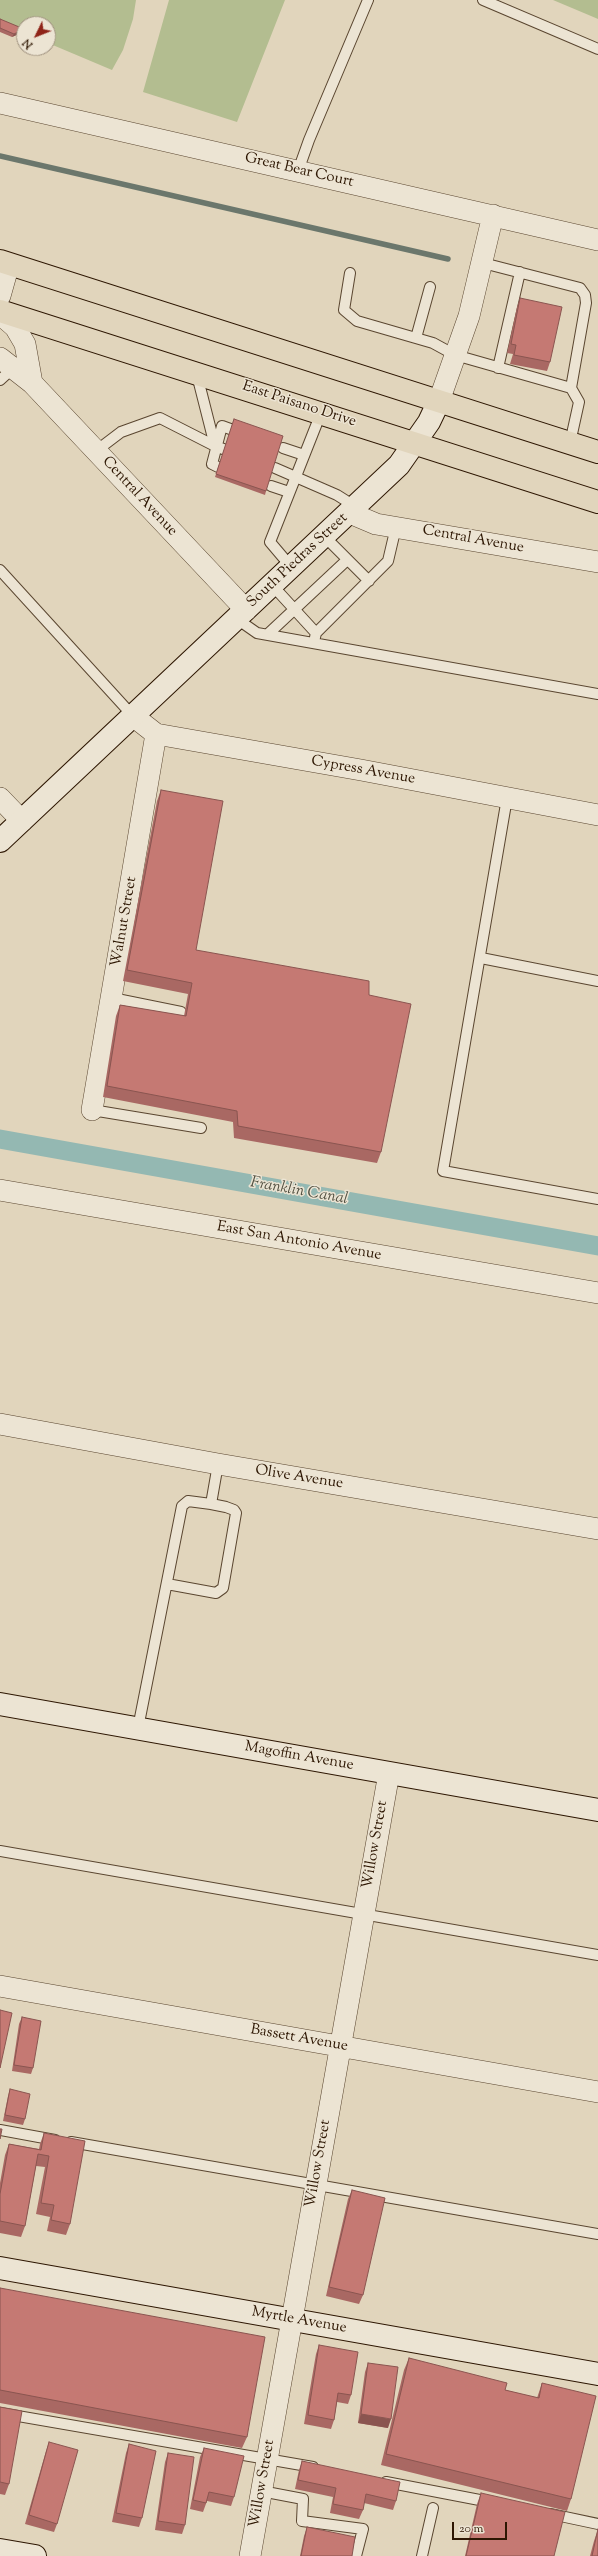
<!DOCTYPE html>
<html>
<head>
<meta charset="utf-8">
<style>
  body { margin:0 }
  #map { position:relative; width:598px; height:2556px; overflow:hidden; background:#e1d5bc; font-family:"Sorts Mill Goudy",serif }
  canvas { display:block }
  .north { position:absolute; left:16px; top:16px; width:40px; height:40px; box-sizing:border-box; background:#ece4d3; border:1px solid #a0927f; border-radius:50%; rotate:227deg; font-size:11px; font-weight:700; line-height:16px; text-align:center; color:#2d1602 }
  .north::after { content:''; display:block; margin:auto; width:14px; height:18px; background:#8f2418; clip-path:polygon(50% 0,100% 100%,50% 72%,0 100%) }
  .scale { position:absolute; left:452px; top:2522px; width:55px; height:18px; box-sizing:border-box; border:2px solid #2d1602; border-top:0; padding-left:5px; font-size:12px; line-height:14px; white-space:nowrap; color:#2d1602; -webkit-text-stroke:3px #ece4d3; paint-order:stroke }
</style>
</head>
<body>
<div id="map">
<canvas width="598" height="2556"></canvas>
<div class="north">N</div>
<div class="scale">20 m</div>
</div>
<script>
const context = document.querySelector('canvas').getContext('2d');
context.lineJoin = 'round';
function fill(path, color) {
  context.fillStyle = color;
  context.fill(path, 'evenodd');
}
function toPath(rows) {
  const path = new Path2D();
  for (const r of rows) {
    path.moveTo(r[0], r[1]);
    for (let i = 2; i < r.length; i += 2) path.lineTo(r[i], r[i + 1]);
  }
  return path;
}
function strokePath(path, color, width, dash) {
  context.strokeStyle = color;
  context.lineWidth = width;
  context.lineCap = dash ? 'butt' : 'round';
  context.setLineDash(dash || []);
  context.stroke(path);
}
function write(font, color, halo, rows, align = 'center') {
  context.font = font + ' "Sorts Mill Goudy",serif';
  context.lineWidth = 3;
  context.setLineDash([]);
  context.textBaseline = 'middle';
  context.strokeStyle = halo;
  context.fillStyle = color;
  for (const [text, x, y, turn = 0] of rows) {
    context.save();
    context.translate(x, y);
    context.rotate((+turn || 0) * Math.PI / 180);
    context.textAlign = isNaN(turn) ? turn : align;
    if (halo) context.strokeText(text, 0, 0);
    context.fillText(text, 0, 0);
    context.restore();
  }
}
const green = toPath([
  [0,0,136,0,133,19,123,50,112,70,48,43,48,24,24,24,24,33,0,23],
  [169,0,285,0,237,122,143,92],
  [553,0,598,0,598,19,591,16]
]);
const stream = toPath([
  [0,156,448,259]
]);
const canal = toPath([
  [0,1139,598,1246]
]);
const lane = toPath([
  [483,0,598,49],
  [298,171,309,140,368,0],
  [483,263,580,288,585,295,586,303,571,388,579,402,570,443],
  [350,273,344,310,357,321,433,343,455,355,571,388],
  [416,338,430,287],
  [498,368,520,272],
  [197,375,215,446,226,450],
  [0,380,13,368],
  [283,448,304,455],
  [96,451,121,432,160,418,215,446],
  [220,468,212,464,222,426,233,430],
  [275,468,337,495,356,507],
  [271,486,289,492],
  [325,537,369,581],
  [292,568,270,542,321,413],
  [0,570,133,716],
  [273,586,316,633],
  [237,619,257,633,598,694],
  [268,634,347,560],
  [314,642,316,633,388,561,396,527],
  [507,798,443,1171,598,1199],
  [481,958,598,981],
  [112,998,181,1012],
  [92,1110,201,1128],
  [167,1584,216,1593,223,1588,236,1513,234,1510,226,1507,211,1504],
  [138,1728,182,1506,188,1501,211,1504,218,1464],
  [0,1851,598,1955],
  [0,2130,55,2140],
  [71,2142,598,2234],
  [0,2413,313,2467],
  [386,2482,490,2502],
  [261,2491,303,2499,302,2521,363,2529,356,2556],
  [551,2514,598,2524],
  [422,2556,433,2508]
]);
const street = toPath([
  [0,103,598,240],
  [0,296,9,264],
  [0,314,15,327,25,344,32,383,246,610],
  [0,358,32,383],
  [439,401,469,316,493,215],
  [350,513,376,524,598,562],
  [133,716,156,734,361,770,598,815],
  [0,798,22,821],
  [92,1110,156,734],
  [0,1190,598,1293],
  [0,1424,218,1464,598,1529],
  [0,1986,598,2092],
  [250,2556,389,1773]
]);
const secondary = toPath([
  [0,841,399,465,429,422,439,401],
  [0,1704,598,1810],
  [0,2268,598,2374],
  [0,2550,35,2556]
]);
const primary = toPath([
  [0,261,598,452],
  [0,311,598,502]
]);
const wall = toPath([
  [0,19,23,32,12,37,0,32],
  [520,298,550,362,547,371,510,364,513,354,507,353,517,307],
  [234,419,266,491,265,495,215,477],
  [161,790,196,950,369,995,381,1152,377,1163,234,1138,233,1122,103,1097,116,1016,120,1005,184,1016,188,994,123,981,157,801],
  [22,2017,33,2068,31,2074,12,2071,19,2024],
  [10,2089,25,2119,23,2125,3,2121,8,2096],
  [44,2133,70,2224,66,2235,47,2231,50,2217,36,2214,45,2167,36,2166,25,2226,21,2237,0,2233,0,2183,5,2155,9,2144,39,2149,40,2144],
  [352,2190,363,2295,359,2304,326,2296,348,2199],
  [0,2288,247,2437,242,2448,0,2403],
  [319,2345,351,2395,348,2404,337,2402,334,2420,331,2429,304,2424,316,2354],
  [409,2358,505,2390,537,2398,542,2383,571,2499,567,2511,381,2465,404,2370],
  [368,2363,388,2428,358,2423,365,2372],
  [0,2407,9,2484,5,2495,0,2494],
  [49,2442,57,2524,54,2532,25,2524,46,2451],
  [129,2444,142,2518,139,2527,112,2522,126,2453],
  [204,2448,234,2497,231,2506,207,2501,203,2512,190,2509,200,2457],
  [168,2453,185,2525,182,2534,155,2530,165,2462],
  [302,2461,396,2501,393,2510,364,2503,363,2510,359,2519,330,2513,333,2497,295,2489,299,2470],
  [481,2493,554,2556,465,2556,477,2504],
  [307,2527,352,2556,300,2556,304,2536],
  [598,2529,598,2556,590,2556,594,2541]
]);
const shadedWall = toPath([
  [24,29,23,32,12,37,14,34],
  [361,2414,391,2419,388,2428,358,2423]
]);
const building = toPath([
  [0,19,24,29,14,34,0,28,0,19],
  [520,298,562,307,550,362,514,355,516,345,511,344,520,298],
  [234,419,283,436,266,491,216,474,234,419],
  [161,790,223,801,196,950,369,981,369,995,411,1004,381,1152,238,1126,237,1111,107,1086,120,1005,186,1016,192,983,127,970,161,790],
  [0,2010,12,2013,0,2068,0,2010],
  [22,2017,41,2021,33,2068,14,2065,22,2017],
  [10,2089,30,2094,25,2119,5,2115,10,2089],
  [0,2129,2,2129,0,2139,0,2129],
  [44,2133,85,2141,70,2224,51,2220,54,2205,41,2203,49,2156,38,2154,25,2226,0,2221,0,2194,9,2144,41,2150,44,2133],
  [352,2190,385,2198,363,2295,329,2287,352,2190],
  [0,2288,265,2337,247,2437,0,2390,0,2288],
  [319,2345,358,2352,351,2395,338,2393,334,2420,308,2415,319,2345],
  [409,2358,507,2383,505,2390,539,2398,542,2383,596,2396,571,2499,386,2454,409,2358],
  [368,2363,398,2367,391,2419,361,2414,368,2363],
  [0,2407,22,2411,9,2484,0,2482,0,2407],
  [49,2442,78,2450,57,2524,29,2515,49,2442],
  [129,2444,156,2451,142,2518,116,2513,129,2444],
  [204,2448,244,2456,234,2497,209,2492,206,2503,193,2500,204,2448],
  [168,2453,194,2457,185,2525,158,2521,168,2453],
  [302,2461,400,2482,396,2501,366,2494,363,2510,333,2504,336,2488,298,2480,302,2461],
  [481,2493,565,2512,554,2556,466,2556,481,2493],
  [307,2527,355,2537,352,2556,301,2556,307,2527],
  [598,2529,598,2556,592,2556,598,2529]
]);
const streetNames = [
  ["Great Bear Court",299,171,13],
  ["East Paisano Drive",299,405,18],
  ["Central Avenue",139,497,47],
  ["Central Avenue",473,540,10],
  ["South Piedras Street",298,561,-43],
  ["Cypress Avenue",363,771,10],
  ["Walnut Street",125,922,-80],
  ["East San Antonio Avenue",299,1242,10],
  ["Olive Avenue",299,1478,9],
  ["Magoffin Avenue",299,1757,10],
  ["Willow Street",376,1845,-80],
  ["Bassett Avenue",299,2039,10],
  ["Willow Street",319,2164,-80],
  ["Myrtle Avenue",299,2321,10],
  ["Willow Street",263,2484,-80]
];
const waterNames = [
  ["Franklin Canal",299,1192,10]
];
fill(green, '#b3bd90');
strokePath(stream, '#6b776c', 5.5);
strokePath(canal, '#94b8b2', 19);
strokePath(lane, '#5a4630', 12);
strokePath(street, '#5a4630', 22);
strokePath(secondary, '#2d1602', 24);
strokePath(primary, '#2d1602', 24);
strokePath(lane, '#ece4d3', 10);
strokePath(street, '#ece4d3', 21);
strokePath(secondary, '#ece4d3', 22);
strokePath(primary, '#e1d5bc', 22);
fill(wall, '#a96863');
fill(shadedWall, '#8a5550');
fill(building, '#c57973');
strokePath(building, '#8a5550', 1);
write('15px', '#2d1602', '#ece4d3', streetNames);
write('italic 16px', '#514f40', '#ece4d3', waterNames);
</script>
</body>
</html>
